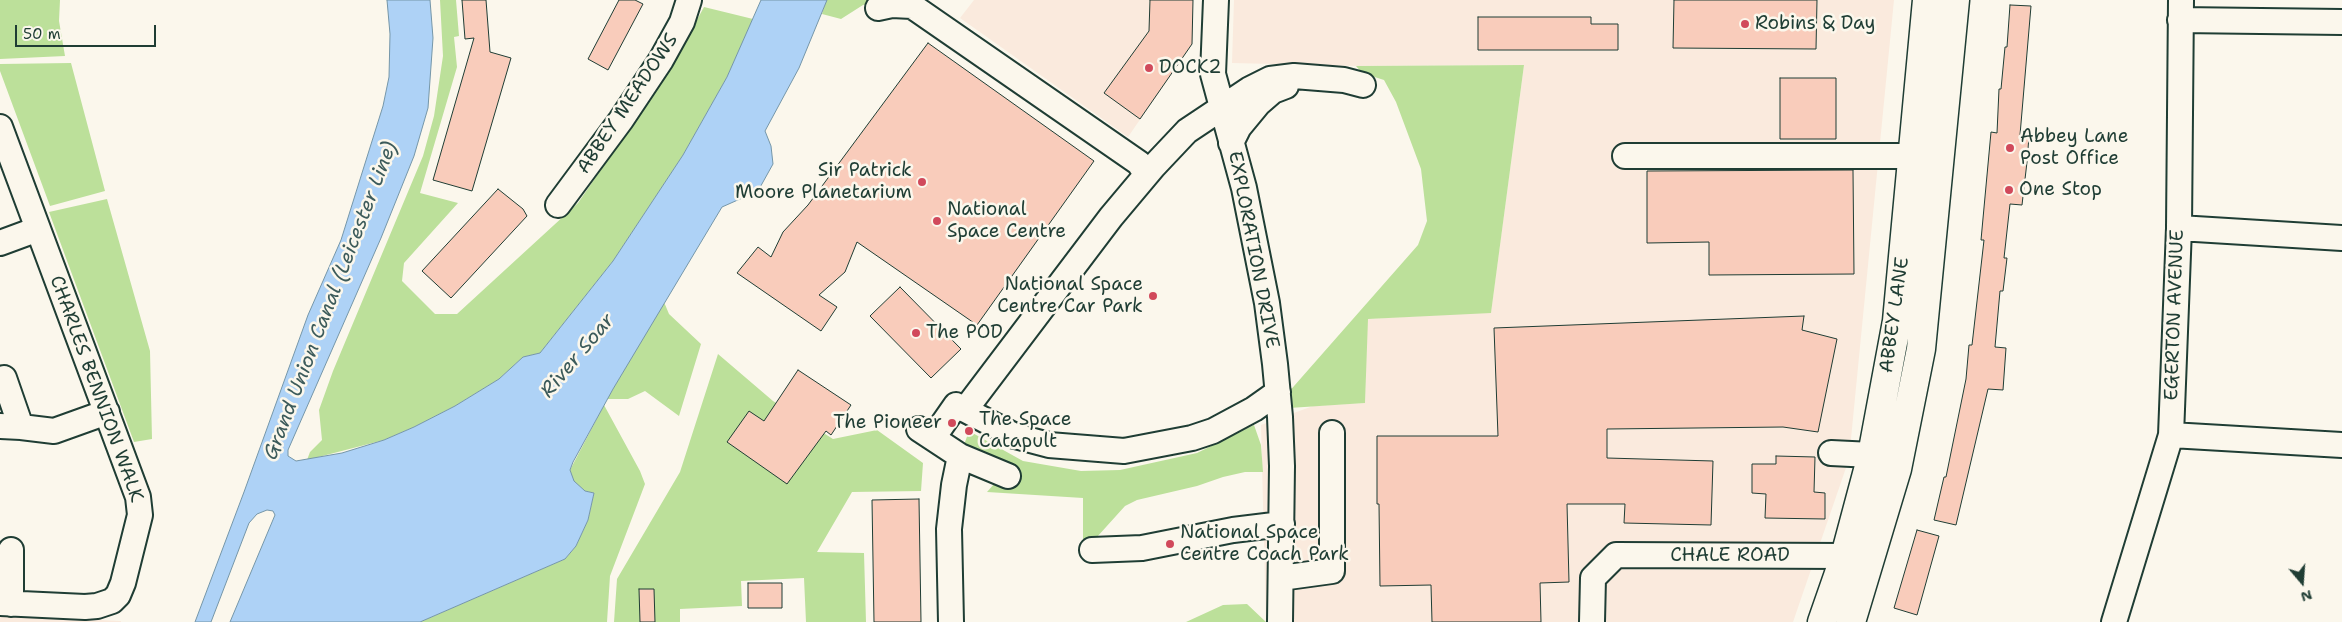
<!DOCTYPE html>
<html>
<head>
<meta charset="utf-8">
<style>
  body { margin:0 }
  #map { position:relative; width:2342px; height:622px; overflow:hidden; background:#fbf7ec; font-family:"Shantell Sans",sans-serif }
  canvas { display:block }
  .north { position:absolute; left:2277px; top:557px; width:50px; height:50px; -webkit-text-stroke:4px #fbf7ec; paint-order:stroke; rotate:162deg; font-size:14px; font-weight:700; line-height:20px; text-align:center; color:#1f3d34 }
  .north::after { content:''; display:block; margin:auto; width:18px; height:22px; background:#1f3d34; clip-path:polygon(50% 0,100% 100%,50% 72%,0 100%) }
  .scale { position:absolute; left:15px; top:25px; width:141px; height:22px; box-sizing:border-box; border:2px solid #1f3d34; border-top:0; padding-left:6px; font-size:15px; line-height:18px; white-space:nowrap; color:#1f3d34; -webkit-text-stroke:4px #fbf7ec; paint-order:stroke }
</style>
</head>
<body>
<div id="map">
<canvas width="2342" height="622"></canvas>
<div class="north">N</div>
<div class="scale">50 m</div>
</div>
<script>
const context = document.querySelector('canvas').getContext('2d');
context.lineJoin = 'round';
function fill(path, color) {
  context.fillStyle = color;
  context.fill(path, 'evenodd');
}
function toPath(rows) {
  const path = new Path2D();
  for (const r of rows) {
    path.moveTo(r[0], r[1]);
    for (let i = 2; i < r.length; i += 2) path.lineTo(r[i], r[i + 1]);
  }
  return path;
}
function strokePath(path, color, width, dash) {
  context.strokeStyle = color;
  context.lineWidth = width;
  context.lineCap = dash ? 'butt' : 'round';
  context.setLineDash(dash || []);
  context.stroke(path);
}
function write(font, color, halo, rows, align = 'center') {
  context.font = font + ' "Shantell Sans",sans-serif';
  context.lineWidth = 5;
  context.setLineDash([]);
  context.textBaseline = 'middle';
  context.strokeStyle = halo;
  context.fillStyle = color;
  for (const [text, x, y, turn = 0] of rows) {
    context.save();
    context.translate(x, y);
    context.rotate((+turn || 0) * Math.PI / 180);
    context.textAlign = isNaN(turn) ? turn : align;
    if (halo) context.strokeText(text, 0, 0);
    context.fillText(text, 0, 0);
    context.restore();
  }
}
const built = toPath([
  [974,0,1193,0,1192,44,1128,137,960,18],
  [1234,0,1894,0,1849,459,1793,622,1266,622,1261,425,1313,406,1365,403,1367,319,1491,312,1524,65,1356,66,1232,63],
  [0,615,121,621,121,622,0,622]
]);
const green = toPath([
  [0,0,60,0,59,21,65,56,0,59],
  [440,0,456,0,459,36,454,37,457,67,420,193,458,203,404,263,402,281,435,314,457,314,578,203,648,101,676,58,704,7,753,19,727,77,683,155,613,261,540,353,523,357,499,379,455,406,414,427,384,440,307,460,310,452,322,440,319,410,333,371,423,156,434,116,443,56],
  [826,0,882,0,863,5,841,19,822,14],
  [71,63,105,191,50,206,0,71,0,64],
  [1524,65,1491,313,1368,319,1365,403,1289,408,1287,394,1418,245,1427,221,1421,169,1396,102,1384,80,1362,73,1356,66],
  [107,199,150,351,152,439,134,442,49,212],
  [664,302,669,314,701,344,679,416,645,391,628,399,607,399],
  [718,354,773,401,833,439,877,430,923,463,921,491,852,492,817,552,864,553,866,622,806,622,804,578,741,581,742,606,680,609,680,622,614,622,617,579,680,472],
  [604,405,640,471,645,484,610,576,607,622,420,622,565,559,576,546,588,520,594,493,585,491,573,481,570,470],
  [1254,425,1261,445,1263,472,1245,472,1223,477,1197,486,1137,500,1125,506,1097,537,1083,539,1083,498,987,492,1009,467,960,456,969,431,1023,461,1081,471,1120,470,1197,453],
  [1247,604,1266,622,1186,622,1223,605]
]);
const water = toPath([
  [387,0,430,0,433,38,428,108,414,156,381,238,288,450,288,456,296,461,342,453,384,440,414,427,455,406,499,379,523,357,540,353,613,261,683,155,727,77,761,0,827,0,799,68,765,131,771,146,773,164,758,191,722,207,613,389,573,462,570,470,574,481,585,491,594,493,588,520,576,546,565,559,420,622,230,622,275,515,273,511,267,510,257,514,249,523,211,622,195,622,244,492,308,315,341,240,383,106,389,77,390,34,387,0]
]);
const building = toPath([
  [462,0,486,0,490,52,511,58,472,191,433,180,474,38,465,39,462,0],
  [619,0,635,0,643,4,608,70,588,59,619,0],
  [1150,0,1193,0,1192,44,1140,119,1104,93,1149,31,1150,0],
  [1674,0,1817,0,1816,49,1673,48,1674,0],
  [2010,5,2031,6,2020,135,2029,136,2027,162,2022,205,2010,204,2004,258,2007,258,2003,291,2000,291,1995,347,2006,348,2003,390,1988,389,1956,525,1934,520,1944,477,1946,477,1966,379,1969,345,1972,345,1984,240,1981,240,1991,132,1997,133,1999,89,2001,89,2005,47,2007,47,2010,5],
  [1478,17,1591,17,1591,24,1618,24,1618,50,1478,50,1478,17],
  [928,43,1094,161,977,325,857,242,845,272,819,295,837,307,821,331,737,273,758,247,771,257,783,232,808,205,928,43],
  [1780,78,1836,78,1836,139,1780,139,1780,78],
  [1853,170,1854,274,1709,275,1709,242,1647,243,1647,171,1853,170],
  [498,189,523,209,527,216,451,298,422,271,498,189],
  [900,287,961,349,931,378,870,316,900,287],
  [1804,316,1802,330,1837,339,1818,432,1783,427,1607,429,1607,458,1713,461,1711,525,1624,523,1625,504,1567,504,1569,582,1540,583,1541,622,1432,622,1431,585,1380,586,1379,504,1377,504,1377,436,1498,436,1494,328,1804,316],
  [798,370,851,405,831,435,826,431,787,484,727,442,749,411,764,421,798,370],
  [1776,456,1815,457,1814,492,1825,493,1825,519,1765,518,1766,494,1752,493,1752,464,1776,464,1776,456],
  [919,499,921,622,874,622,872,500,919,499],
  [1917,530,1939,536,1917,615,1894,608,1917,530],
  [748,583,782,583,782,608,748,608,748,583],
  [639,589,654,589,655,622,640,622,639,589]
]);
const minor = toPath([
  [1216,0,1213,74,1244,188,1267,303,1275,364,1280,417,1282,466,1280,622],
  [878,8,892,5,912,6,1139,163,1146,174],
  [2180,20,2342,22],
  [0,127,138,497,140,515,123,583,118,595,112,601,97,606,85,607,0,603],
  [1231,143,1239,127,1258,104,1273,91,1286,86],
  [1625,156,1912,156],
  [558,205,621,120,661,60,682,22,689,0],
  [2179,228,2342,238],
  [0,243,38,229],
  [4,378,21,427],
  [965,410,1111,217,1153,167,1187,131,1250,89,1270,79,1294,76,1344,80,1363,85],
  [0,426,21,427,54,431,107,412],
  [919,429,960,456,1008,476],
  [2171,435,2342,445],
  [933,438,956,405,1015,436,1049,445,1124,451,1192,438,1213,431,1254,409,1278,392],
  [1831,453,1872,455],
  [11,550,11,604],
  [1092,550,1142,548,1233,530,1282,524],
  [1281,578,1332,571,1332,433],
  [951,622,949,529,954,485,960,456],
  [1592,622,1593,578,1616,555,1845,556],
  [2114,622,2171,435,2179,228,2181,0]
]);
const major = toPath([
  [1822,622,1845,556,1872,455,1897,321,1927,0],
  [1851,622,1897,469,1921,349,1955,0]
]);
const markers = [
  [1745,24,5,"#d1495b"],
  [1149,68,5,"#d1495b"],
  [2010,148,5,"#d1495b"],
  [922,182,5,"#d1495b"],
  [2009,190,5,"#d1495b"],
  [937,221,5,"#d1495b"],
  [1153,296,5,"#d1495b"],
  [916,333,5,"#d1495b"],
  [952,423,5,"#d1495b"],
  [969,431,5,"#d1495b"],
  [1170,544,5,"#d1495b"]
];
const poiNames = [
  ["Robins & Day",1755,24],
  ["DOCK2",1159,68],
  ["Abbey Lane",2020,137],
  ["Post Office",2020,159],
  ["Sir Patrick",912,171,"right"],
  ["Moore Planetarium",912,193,"right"],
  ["One Stop",2019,190],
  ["National",947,210],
  ["Space Centre",947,232],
  ["National Space",1143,285,"right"],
  ["Centre Car Park",1143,307,"right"],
  ["The POD",926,333],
  ["The Space",979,420],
  ["Catapult",979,442],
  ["The Pioneer",942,423,"right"],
  ["National Space",1180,533],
  ["Centre Coach Park",1180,555]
];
const streetNames = [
  ["ABBEY MEADOWS",628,104,-56],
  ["EXPLORATION DRIVE",1253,250,79],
  ["ABBEY LANE",1895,315,-82],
  ["EGERTON AVENUE",2175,315,-88],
  ["CHARLES BENNION WALK",96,389,70],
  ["CHALE ROAD",1730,556]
];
const waterNames = [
  ["Grand Union Canal (Leicester Line)",331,301,-69],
  ["River Soar",578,356,-50]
];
fill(built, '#faeadd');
fill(green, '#bce09a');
fill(water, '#aed2f6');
strokePath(water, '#7596a8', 1);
fill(building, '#f9ccbb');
strokePath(building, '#1f3d34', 1);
strokePath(minor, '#1f3d34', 28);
strokePath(major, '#1f3d34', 31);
strokePath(minor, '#fbf7ec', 24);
strokePath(major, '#fbf7ec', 28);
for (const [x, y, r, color] of markers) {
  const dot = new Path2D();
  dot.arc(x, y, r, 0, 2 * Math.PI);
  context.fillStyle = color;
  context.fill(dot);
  strokePath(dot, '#fbf7ec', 2);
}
write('19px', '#1f3d34', '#fbf7ec', poiNames, 'left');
write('19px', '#1f3d34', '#fbf7ec', streetNames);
write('italic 20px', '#3c5b5b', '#fbf7ec', waterNames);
</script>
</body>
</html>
